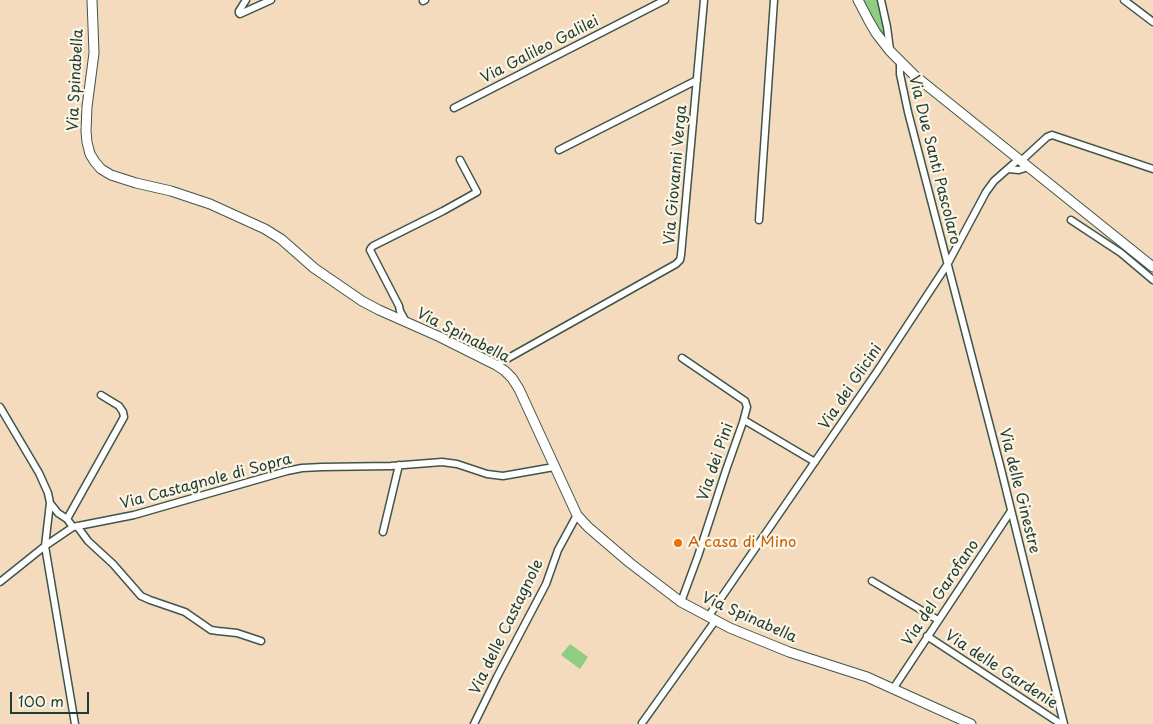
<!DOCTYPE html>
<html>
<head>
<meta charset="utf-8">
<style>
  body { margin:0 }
  #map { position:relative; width:1153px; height:724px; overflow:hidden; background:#f4dbbe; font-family:"Playpen Sans",sans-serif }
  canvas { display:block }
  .scale { position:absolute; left:10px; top:692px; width:79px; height:22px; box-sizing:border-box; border:2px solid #1f3d34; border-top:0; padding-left:6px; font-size:15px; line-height:18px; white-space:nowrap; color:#1f3d34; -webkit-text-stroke:4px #fcf5e5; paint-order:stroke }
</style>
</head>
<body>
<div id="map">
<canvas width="1153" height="724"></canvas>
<div class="scale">100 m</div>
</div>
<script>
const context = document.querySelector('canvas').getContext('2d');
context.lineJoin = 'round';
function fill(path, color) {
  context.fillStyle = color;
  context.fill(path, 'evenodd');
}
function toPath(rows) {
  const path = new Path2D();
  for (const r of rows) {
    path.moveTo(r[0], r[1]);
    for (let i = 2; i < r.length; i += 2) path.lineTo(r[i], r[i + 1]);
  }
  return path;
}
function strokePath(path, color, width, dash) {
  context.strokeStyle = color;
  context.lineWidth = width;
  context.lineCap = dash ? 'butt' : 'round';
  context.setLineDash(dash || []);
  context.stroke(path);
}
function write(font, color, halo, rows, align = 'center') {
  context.font = font + ' "Playpen Sans",sans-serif';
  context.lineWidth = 4.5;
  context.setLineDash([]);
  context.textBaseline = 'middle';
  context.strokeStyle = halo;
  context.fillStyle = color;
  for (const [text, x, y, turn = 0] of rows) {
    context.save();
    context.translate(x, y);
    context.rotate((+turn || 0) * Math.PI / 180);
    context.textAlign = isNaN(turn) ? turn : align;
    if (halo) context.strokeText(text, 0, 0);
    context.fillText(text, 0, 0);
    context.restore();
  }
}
const green = toPath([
  [862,0,877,0,885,38,877,27],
  [570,644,588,657,580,669,561,655]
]);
const street = toPath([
  [246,0,239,11,239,13,240,14,271,0],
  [881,0,887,27,890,50],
  [1124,0,1153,22],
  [423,1,425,0],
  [900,62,900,74,908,112,1000,465,1064,724],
  [454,108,665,0],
  [559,150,697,80],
  [1021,161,1047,137,1052,135,1153,169],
  [1008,169,1019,170,1028,167],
  [759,220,774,0],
  [1071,220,1121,253,1153,280],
  [406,322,400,311,399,306,370,250,371,248,373,246,443,211,477,192,460,160],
  [496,365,676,264,680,260,681,255,704,0],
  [0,407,39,473,48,493,50,503,45,546,75,724],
  [744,420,815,462],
  [50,503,58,513,67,519,73,527],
  [67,519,124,417,123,412,119,406,101,395],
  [77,526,88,541,113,564,141,596,150,600,185,612,211,630,218,631,237,633,261,641],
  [383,532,399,465],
  [872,581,938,620],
  [0,582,45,546,73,527,134,515,287,471,302,468,322,467,391,466,442,462,457,464,487,474,503,476,554,467],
  [681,602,698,556,726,470,743,422,747,407,745,401,682,358],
  [708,617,878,370,947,265,986,192,994,181,1019,159],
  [927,636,1061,724],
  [893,689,1011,511],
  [642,723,715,621],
  [474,724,497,677,546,584,558,550,577,515]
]);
const secondary = toPath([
  [92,0,94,53,87,107,86,131,87,142,90,154,95,162,101,169,111,175,136,183,171,191,210,204,265,229,281,239,314,268,362,301,379,310,440,337,496,365,505,371,512,378,519,389,577,515,588,527,630,563,681,602,730,628,789,652,867,677,971,724],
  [858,0,869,21,876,33,890,51,914,75,1153,267]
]);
const markers = [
  [678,543,5,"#e8710a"]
];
const streetNames = [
  ["Via Galileo Galilei",540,50,-27],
  ["Via Spinabella",76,80,-87],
  ["Via Due Santi Pascolaro",934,160,76],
  ["Via Giovanni Verga",676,175,-85],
  ["Via Spinabella",463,336,27],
  ["Via dei Glicini",851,387,-56],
  ["Via dei Pini",716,462,-71],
  ["Via Castagnole di Sopra",206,482,-15],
  ["Via delle Ginestre",1019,491,76],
  ["Via del Garofano",941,593,-56],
  ["Via Spinabella",749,618,24],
  ["Via delle Castagnole",507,627,-64],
  ["Via delle Gardenie",1001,670,33]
];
const foodNames = [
  ["A casa di Mino",688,543]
];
fill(green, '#90cd82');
strokePath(street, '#3f5549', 9);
strokePath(secondary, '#3f5549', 11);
strokePath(street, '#fff', 6);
strokePath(secondary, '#fff', 9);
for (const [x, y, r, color] of markers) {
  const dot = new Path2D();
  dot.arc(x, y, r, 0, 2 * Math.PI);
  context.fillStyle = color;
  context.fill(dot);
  strokePath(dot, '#fcf5e5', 2);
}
write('15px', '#1f3d34', '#fcf5e5', streetNames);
write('15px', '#c56008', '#fcf5e5', foodNames, 'left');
</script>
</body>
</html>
